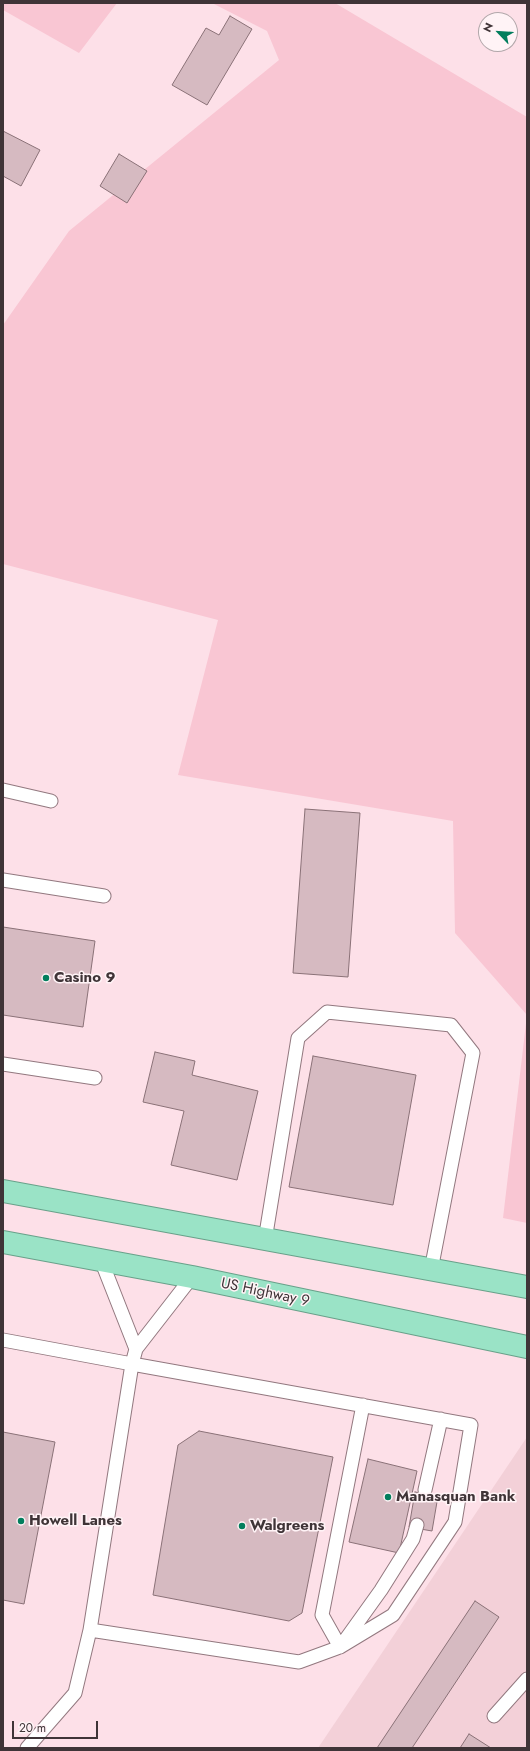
<!DOCTYPE html>
<html>
<head>
<meta charset="utf-8">
<style>
  body { margin:0 }
  #map { position:relative; width:530px; height:1751px; overflow:hidden; background:#fde0e8; font-family:Jost,sans-serif }
  canvas { display:block }
  .frame { position:absolute; inset:0; border:4px solid #3f3437; pointer-events:none }
  .north { position:absolute; left:478px; top:12px; width:40px; height:40px; box-sizing:border-box; background:#fff3f6; border:1px solid #b2a7aa; border-radius:50%; rotate:295deg; font-size:11px; font-weight:700; line-height:16px; text-align:center; color:#3f3437 }
  .north::after { content:''; display:block; margin:auto; width:14px; height:18px; background:#027e5d; clip-path:polygon(50% 0,100% 100%,50% 72%,0 100%) }
  .scale { position:absolute; left:12px; top:1721px; width:86px; height:18px; box-sizing:border-box; border:2px solid #3f3437; border-top:0; padding-left:5px; font-size:12px; line-height:14px; white-space:nowrap; color:#3f3437; -webkit-text-stroke:3px #fff3f6; paint-order:stroke }
</style>
</head>
<body>
<div id="map">
<canvas width="530" height="1751"></canvas>
<div class="frame"></div>
<div class="north">N</div>
<div class="scale">20 m</div>
</div>
<script>
const context = document.querySelector('canvas').getContext('2d');
context.lineJoin = 'round';
function fill(path, color) {
  context.fillStyle = color;
  context.fill(path, 'evenodd');
}
function toPath(rows) {
  const path = new Path2D();
  for (const r of rows) {
    path.moveTo(r[0], r[1]);
    for (let i = 2; i < r.length; i += 2) path.lineTo(r[i], r[i + 1]);
  }
  return path;
}
function strokePath(path, color, width, dash) {
  context.strokeStyle = color;
  context.lineWidth = width;
  context.lineCap = dash ? 'butt' : 'round';
  context.setLineDash(dash || []);
  context.stroke(path);
}
function write(font, color, halo, rows, align = 'center') {
  context.font = font + ' Jost,sans-serif';
  context.lineWidth = 3;
  context.setLineDash([]);
  context.textBaseline = 'middle';
  context.strokeStyle = halo;
  context.fillStyle = color;
  for (const [text, x, y, turn = 0] of rows) {
    context.save();
    context.translate(x, y);
    context.rotate((+turn || 0) * Math.PI / 180);
    context.textAlign = isNaN(turn) ? turn : align;
    if (halo) context.strokeText(text, 0, 0);
    context.fillText(text, 0, 0);
    context.restore();
  }
}
const built = toPath([
  [527,1437,527,1748,318,1748]
]);
const green = toPath([
  [3,3,117,3,79,53,3,10],
  [212,3,335,3,527,117,527,1223,503,1218,527,1015,455,933,453,821,178,775,218,620,3,564,3,325,69,231,279,60,267,31]
]);
const building = toPath([
  [230,16,252,29,207,105,172,85,206,28,219,35,230,16],
  [3,131,40,150,21,186,3,176,3,131],
  [119,154,147,171,127,203,100,186,119,154],
  [305,809,360,813,348,977,293,973,305,809],
  [3,927,95,941,83,1027,3,1015,3,927],
  [155,1052,195,1061,192,1075,258,1091,237,1180,171,1165,184,1111,143,1102,155,1052],
  [313,1056,416,1075,393,1205,289,1187,313,1056],
  [199,1431,333,1457,302,1613,289,1621,153,1595,178,1445,199,1431],
  [3,1432,55,1442,24,1604,3,1600,3,1432],
  [368,1459,417,1471,399,1553,349,1542,368,1459],
  [415,1492,438,1496,432,1531,409,1527,415,1492],
  [475,1601,499,1617,412,1748,377,1748,475,1601],
  [469,1734,491,1748,460,1748,469,1734]
]);
const service = toPath([
  [3,790,51,801],
  [3,880,104,896],
  [3,1064,95,1078],
  [265,1240,298,1038,327,1012,451,1025,473,1053,431,1270],
  [101,1260,136,1349],
  [3,1340,132,1364,90,1630,299,1662,340,1647,393,1615,455,1522,471,1425,132,1364,136,1349,192,1277],
  [425,1490,441,1419],
  [343,1643,381,1590,413,1539,417,1525],
  [340,1647,322,1615,363,1405],
  [494,1716,527,1679],
  [27,1748,75,1693,90,1630]
]);
const trunk = toPath([
  [3,1191,527,1287],
  [3,1242,192,1277,527,1347]
]);
const markers = [
  [46,978,4,"#027e5d"],
  [388,1497,4,"#027e5d"],
  [21,1521,4,"#027e5d"],
  [242,1526,4,"#027e5d"]
];
const poiNames = [
  ["Casino 9",54,978],
  ["Manasquan Bank",396,1497],
  ["Howell Lanes",29,1521],
  ["Walgreens",250,1526]
];
const streetNames = [
  ["US Highway 9",265,1293,12]
];
fill(built, '#f3d0d8');
fill(green, '#f9c6d3');
fill(building, '#d6bac1');
strokePath(building, '#8a7177', 1);
strokePath(service, '#92787f', 15);
strokePath(trunk, '#69a18a', 24);
strokePath(service, '#fff', 13);
strokePath(trunk, '#9ae3c6', 22);
for (const [x, y, r, color] of markers) {
  const dot = new Path2D();
  dot.arc(x, y, r, 0, 2 * Math.PI);
  context.fillStyle = color;
  context.fill(dot);
  strokePath(dot, '#fff3f6', 1.5);
}
write('bold 15px', '#3f3437', '#fff3f6', poiNames, 'left');
write('15px', '#3f3437', '#fff3f6', streetNames);
</script>
</body>
</html>
